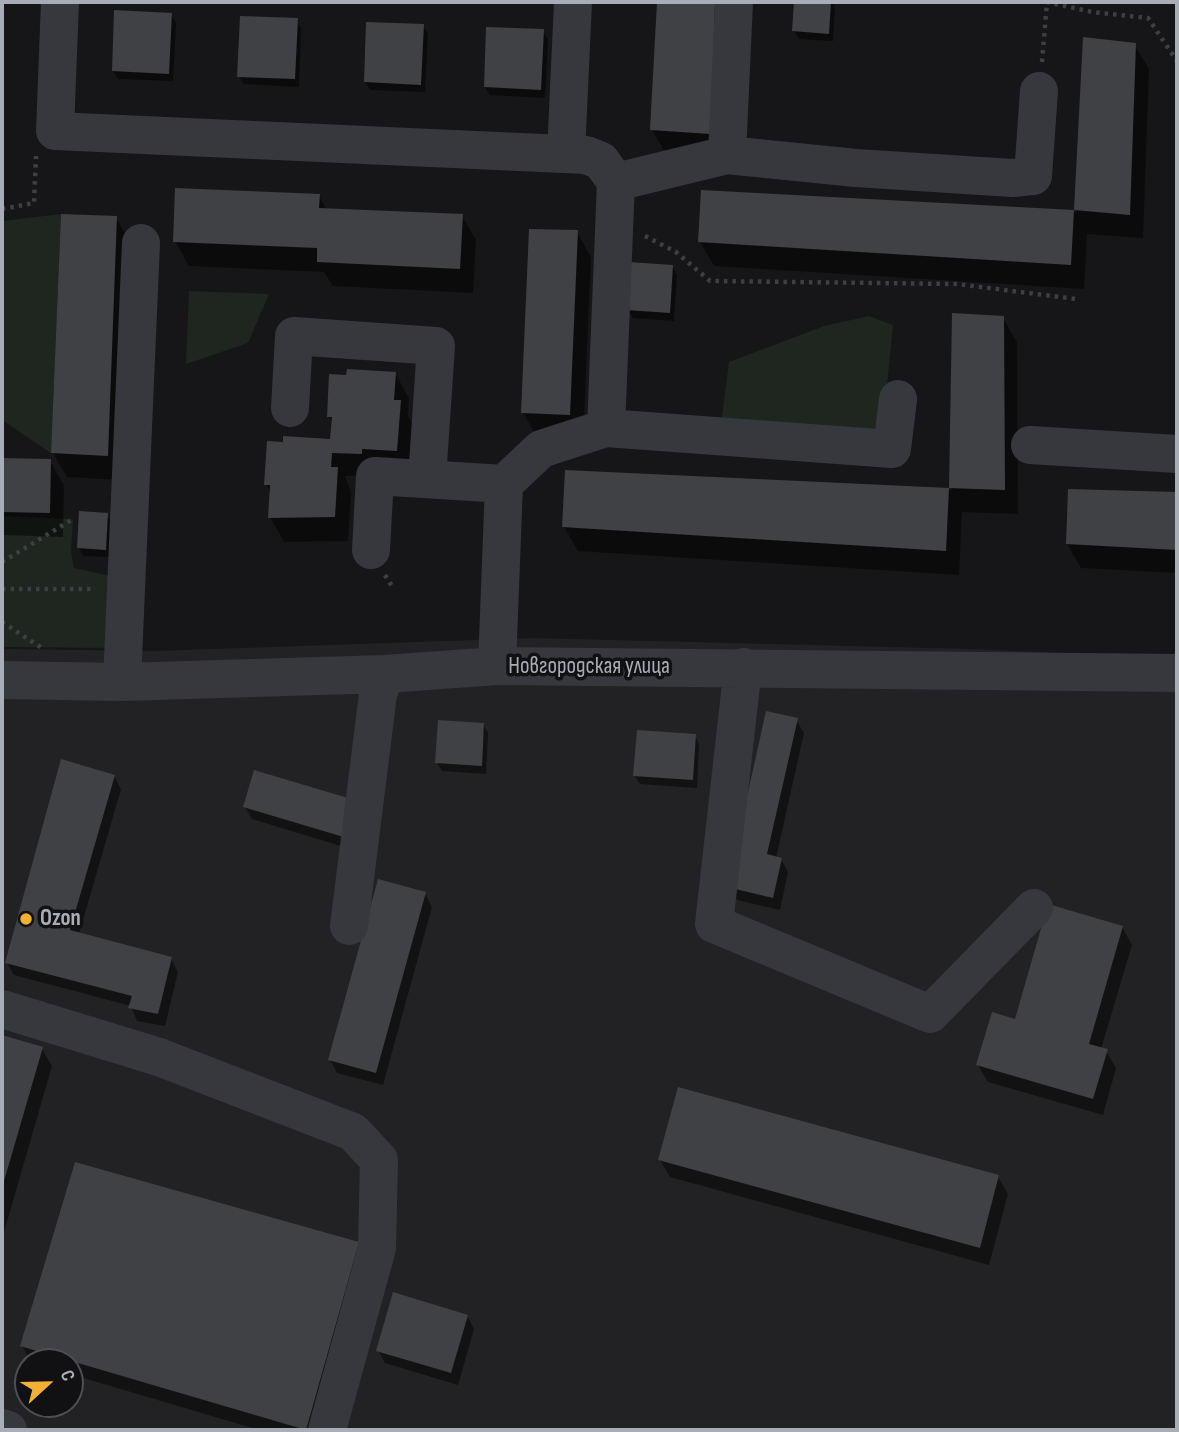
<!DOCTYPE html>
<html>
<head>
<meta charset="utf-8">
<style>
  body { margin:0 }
  #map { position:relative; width:1179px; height:1432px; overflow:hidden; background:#161618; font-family:"Sofia Sans Condensed",sans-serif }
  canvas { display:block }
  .frame { position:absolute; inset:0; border:4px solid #a8adb8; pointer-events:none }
  .north { position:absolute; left:14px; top:1348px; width:70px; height:70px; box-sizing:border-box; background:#111113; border:2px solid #4d4f55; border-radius:50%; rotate:68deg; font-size:19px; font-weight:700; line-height:28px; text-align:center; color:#a8adb8 }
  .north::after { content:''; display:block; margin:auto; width:24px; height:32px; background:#f2b134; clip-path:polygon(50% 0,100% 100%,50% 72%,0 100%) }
</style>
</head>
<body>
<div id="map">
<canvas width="1179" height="1432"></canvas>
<div class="frame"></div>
<div class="north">С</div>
</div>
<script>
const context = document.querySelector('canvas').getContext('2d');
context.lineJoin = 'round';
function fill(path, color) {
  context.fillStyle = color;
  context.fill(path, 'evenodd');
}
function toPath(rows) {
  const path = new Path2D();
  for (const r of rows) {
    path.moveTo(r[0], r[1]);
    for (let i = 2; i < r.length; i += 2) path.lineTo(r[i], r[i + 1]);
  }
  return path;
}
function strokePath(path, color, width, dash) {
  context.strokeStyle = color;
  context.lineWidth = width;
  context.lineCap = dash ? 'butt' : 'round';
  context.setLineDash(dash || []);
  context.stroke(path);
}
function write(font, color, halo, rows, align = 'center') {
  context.font = font + ' "Sofia Sans Condensed",sans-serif';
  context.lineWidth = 7;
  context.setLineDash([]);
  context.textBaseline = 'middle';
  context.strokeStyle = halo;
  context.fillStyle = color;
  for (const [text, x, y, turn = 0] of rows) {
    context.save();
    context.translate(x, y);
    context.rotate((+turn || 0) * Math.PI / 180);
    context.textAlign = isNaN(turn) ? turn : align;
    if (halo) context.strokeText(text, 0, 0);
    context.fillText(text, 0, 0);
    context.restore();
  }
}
const built = toPath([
  [533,638,970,649,1177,658,1177,1430,2,1430,2,649,155,651],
  [28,1362,70,1362,70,1404,28,1404]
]);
const green = toPath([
  [61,214,51,453,2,420,2,221],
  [189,291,269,294,248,343,186,364],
  [869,316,893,325,882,436,720,431,729,362,824,326],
  [2,516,73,519,71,551,74,568,120,578,113,648,2,647]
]);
const shadow = toPath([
  [658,2,729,2,724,157,666,154,652,130],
  [795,2,835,2,833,41,799,39,794,31],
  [171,15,176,23,173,81,118,79,113,71],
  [296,20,301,28,299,87,244,84,239,76],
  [423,26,428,34,425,92,370,90,365,82],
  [543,31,548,40,545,98,490,95,485,87],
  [1085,39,1134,44,1149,69,1143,238,1087,234,1084,289,714,266,700,242,703,192,1076,212],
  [319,196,327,210,462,216,476,240,473,293,333,286,324,272,189,266,175,241],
  [116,218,130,242,121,480,67,477,53,453],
  [577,232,591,257,583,439,537,437,523,413],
  [672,266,677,275,674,321,633,318,628,310],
  [1003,318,1017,342,1018,514,962,512,959,575,578,551,564,527,567,472,953,490,950,487],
  [395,373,409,398,408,416,414,426,411,475,345,476,351,493,348,541,284,542,270,517,271,494,266,484,285,443,332,441,333,424,329,417,348,377],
  [2,460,50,461,64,485,63,537,2,535],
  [1070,491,1177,494,1177,573,1081,568,1067,544],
  [107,515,112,523,110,557,83,556,79,547],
  [796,720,804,733,776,858,781,859,788,872,780,910,737,900,729,887],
  [483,724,488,733,486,774,442,771,437,763],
  [695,735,699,744,697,788,640,784,635,776],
  [114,776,121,789,79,934,171,959,178,972,165,1026,137,1021,131,1006,14,975,7,963],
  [357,802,354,850,252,819,245,807],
  [425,894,432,907,383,1085,337,1073,330,1060],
  [1122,927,1132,945,1101,1049,1106,1051,1116,1068,1103,1115,988,1082,978,1065,1016,1021],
  [2,1037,42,1049,52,1066,2,1239],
  [660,1160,998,1177,1008,1194,989,1265,670,1177],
  [358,1243,320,1430,259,1430,70,1374,70,1362,31,1362,22,1346],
  [467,1316,474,1329,458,1385,385,1363,378,1350]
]);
const building = toPath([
  [657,2,715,2,711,134,650,130],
  [794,2,831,2,829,34,792,31],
  [114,10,172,13,169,74,112,71],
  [240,16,298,18,295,79,237,77],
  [366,22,424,24,421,85,364,82],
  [486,27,544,29,541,90,484,87],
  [1083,37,1136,43,1130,215,1074,210],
  [175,188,320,194,319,208,463,214,460,269,317,262,317,248,173,242],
  [701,190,1074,210,1071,265,698,242],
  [61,214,117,216,108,456,51,453],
  [529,229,578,230,570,415,521,413],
  [629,262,673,265,670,313,626,310],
  [952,313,1004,316,1005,490,949,488],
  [347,369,396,372,394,400,401,400,397,451,362,449,362,454,332,453,331,467,338,467,335,517,268,518,270,485,264,485,267,441,283,442,283,436,330,439,332,417,327,417,329,374,346,375],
  [2,458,51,459,50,513,2,512],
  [565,470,949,488,946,551,562,527],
  [1068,489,1177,492,1177,550,1066,544],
  [79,511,108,513,106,550,77,548],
  [766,711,798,718,767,854,782,858,773,898,727,887],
  [438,720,484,723,482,766,435,763],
  [637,730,696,734,693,780,633,776],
  [61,759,115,775,70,930,172,957,158,1014,128,1008,132,996,5,963],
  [254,770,358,801,347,838,243,807],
  [378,879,426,892,376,1073,328,1060],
  [1048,904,1123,926,1089,1044,1108,1049,1093,1099,976,1065,992,1012,1015,1019],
  [2,1035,43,1047,2,1188],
  [678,1087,999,1175,980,1248,658,1160],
  [75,1162,359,1242,306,1430,20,1346],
  [393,1292,468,1315,451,1373,376,1351]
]);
const path = toPath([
  [1042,62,1047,2,1092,12,1148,18,1177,61],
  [2,209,34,203,36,156],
  [645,236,676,252,710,281,957,284,1076,299],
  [2,562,73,519],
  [385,575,393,588],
  [2,589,93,589],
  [2,622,42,648]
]);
const minor = toPath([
  [60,2,55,131,586,155,601,161,616,182,606,428],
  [566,154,573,2],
  [727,155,856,168,1012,178,1033,176,1039,91],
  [616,182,727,155,734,2],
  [290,408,294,336,436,346,427,479],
  [1030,445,1177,454],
  [371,550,375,476,504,484],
  [497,666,504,484,541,449,606,428,892,449,898,399],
  [743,667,714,924,930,1014,1034,908],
  [2,680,122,682,385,674,497,666,1177,673],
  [122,682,141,243],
  [349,926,378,694,385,674],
  [2,1009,159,1057,353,1132,379,1160,377,1248,327,1430],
  [2,1428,8,1430]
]);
const markers = [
  [26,919,7,"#f2b134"]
];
const streetNames = [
  ["Новгородская улица",589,667]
];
const poiNames = [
  ["Ozon",40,919]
];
fill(built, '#222225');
fill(green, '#1e261f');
fill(shadow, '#0007');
fill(building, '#404145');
strokePath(path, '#3d3f44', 4.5, [3.5, 5]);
strokePath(minor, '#37383d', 38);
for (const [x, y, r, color] of markers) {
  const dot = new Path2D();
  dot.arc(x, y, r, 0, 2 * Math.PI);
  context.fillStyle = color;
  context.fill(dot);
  strokePath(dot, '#111113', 2.5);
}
write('23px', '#a8adb8', '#111113', streetNames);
write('bold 23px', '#a8adb8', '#111113', poiNames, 'left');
</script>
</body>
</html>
